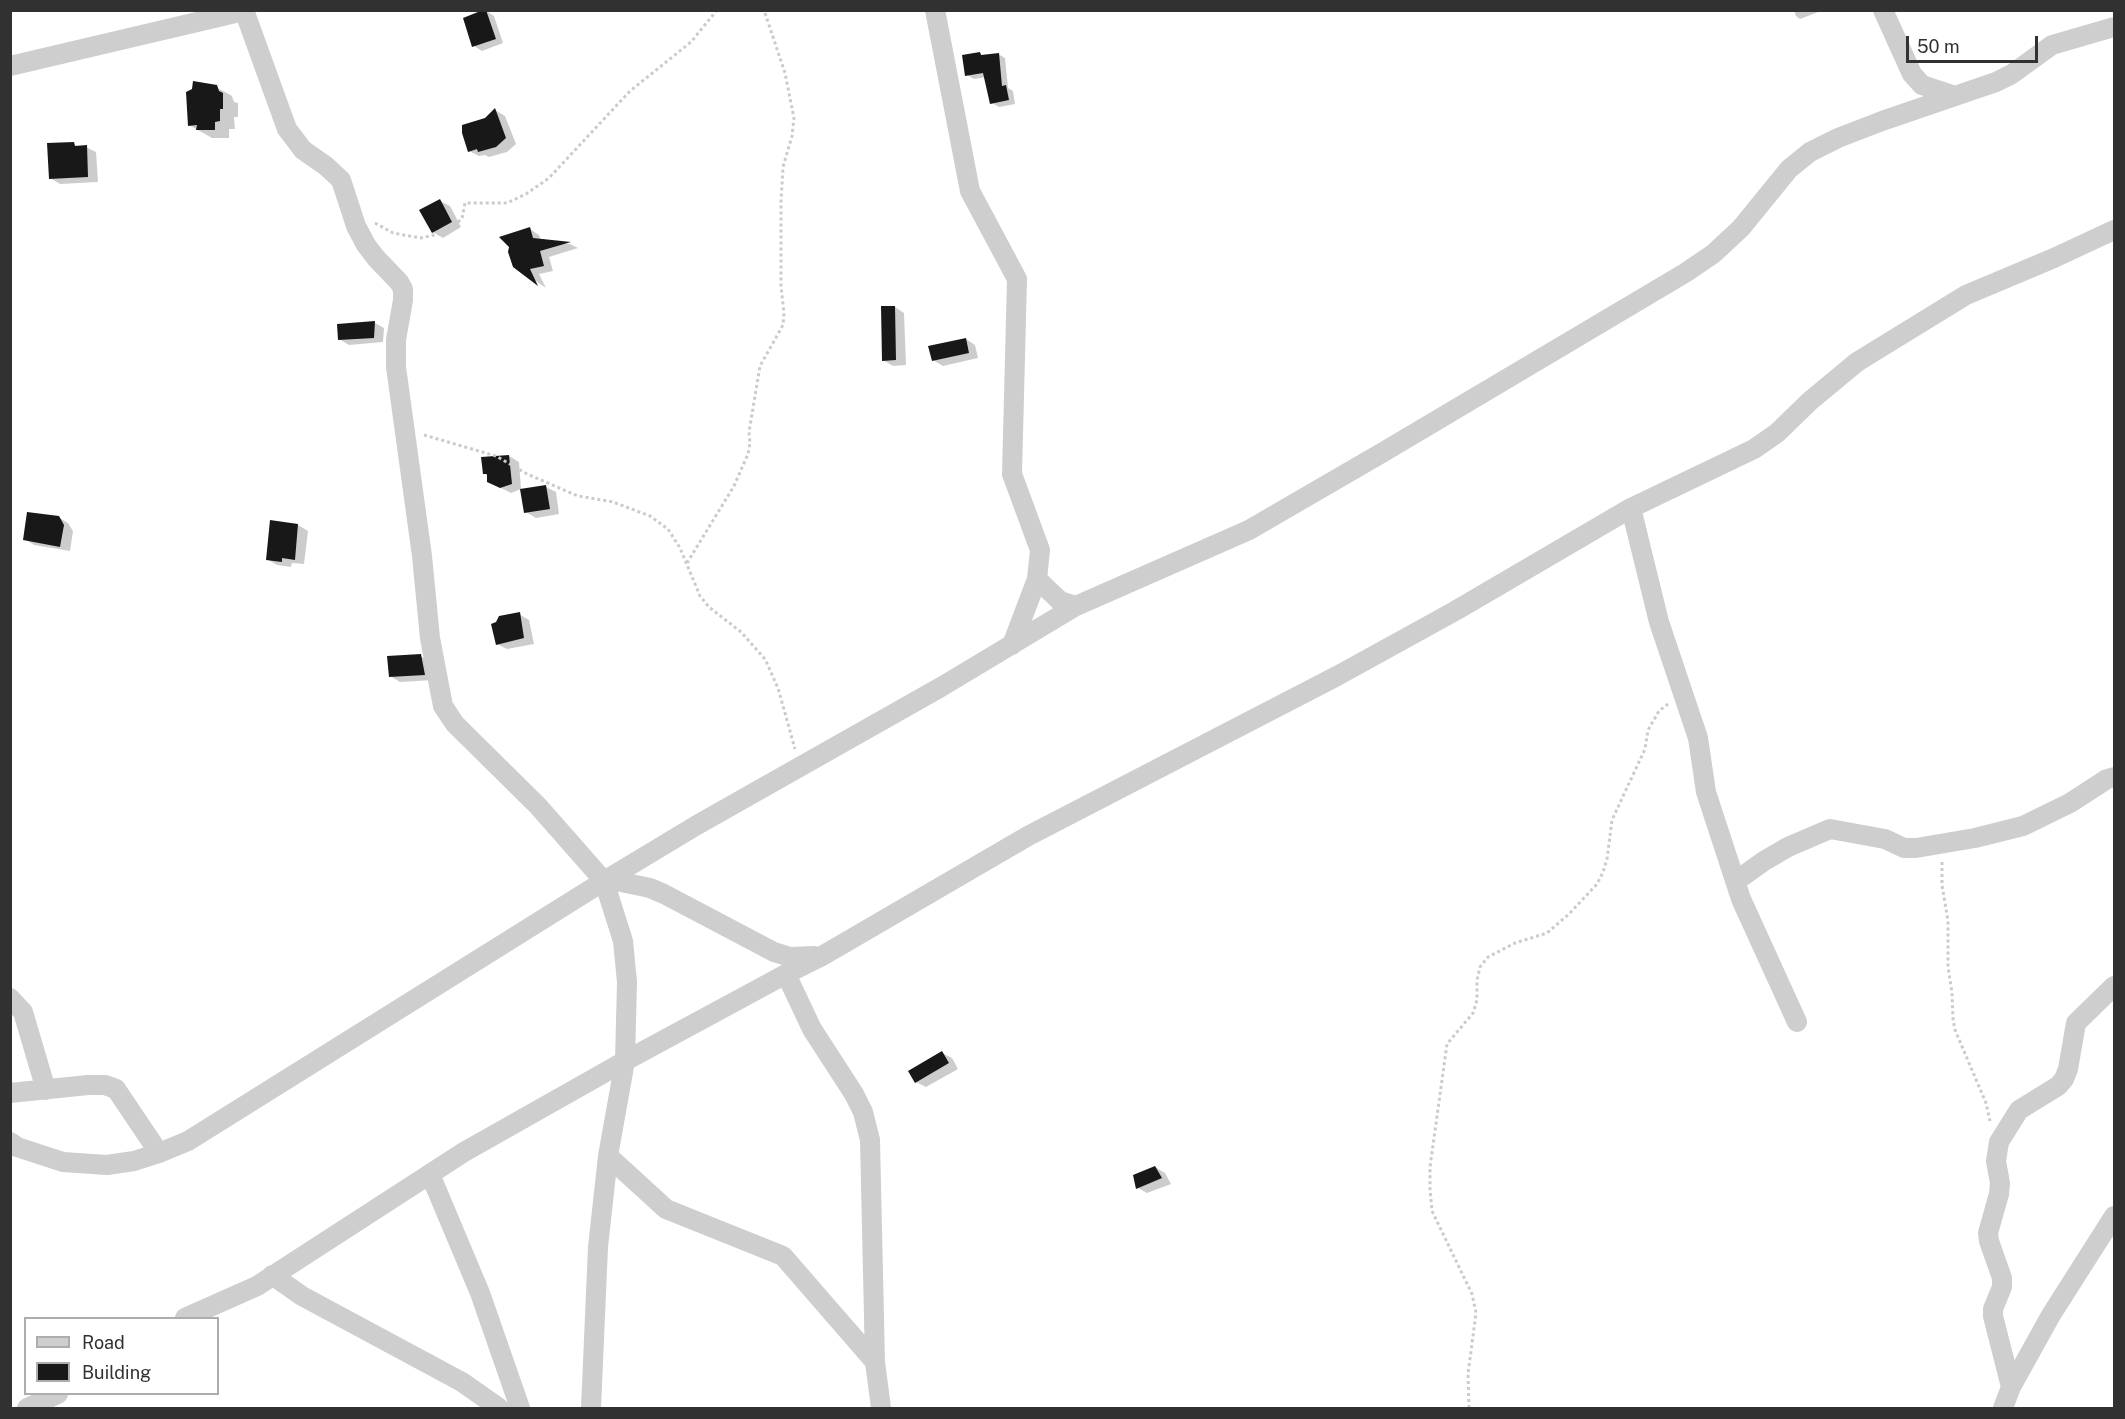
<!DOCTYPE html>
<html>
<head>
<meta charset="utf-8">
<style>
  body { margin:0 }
  #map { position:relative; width:2125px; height:1419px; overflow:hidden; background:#fff; font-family:"Public Sans",sans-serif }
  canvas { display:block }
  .frame { position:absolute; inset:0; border:12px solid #313131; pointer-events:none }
  .legend { position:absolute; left:24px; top:1317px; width:195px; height:78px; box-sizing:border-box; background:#fff; border:2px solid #adadad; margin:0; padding:8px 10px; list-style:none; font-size:18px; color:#313131 }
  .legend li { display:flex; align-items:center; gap:12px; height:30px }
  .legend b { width:30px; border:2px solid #adadad }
  .scale { position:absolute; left:1906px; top:36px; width:132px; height:27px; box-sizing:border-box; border:3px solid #313131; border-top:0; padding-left:8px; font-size:18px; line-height:21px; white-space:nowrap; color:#313131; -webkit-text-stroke:4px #fff; paint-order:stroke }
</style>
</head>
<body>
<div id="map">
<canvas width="2125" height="1419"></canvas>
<div class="frame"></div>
<ul class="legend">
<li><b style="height:8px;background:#cecece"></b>Road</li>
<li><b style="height:16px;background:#181818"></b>Building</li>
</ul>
<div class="scale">50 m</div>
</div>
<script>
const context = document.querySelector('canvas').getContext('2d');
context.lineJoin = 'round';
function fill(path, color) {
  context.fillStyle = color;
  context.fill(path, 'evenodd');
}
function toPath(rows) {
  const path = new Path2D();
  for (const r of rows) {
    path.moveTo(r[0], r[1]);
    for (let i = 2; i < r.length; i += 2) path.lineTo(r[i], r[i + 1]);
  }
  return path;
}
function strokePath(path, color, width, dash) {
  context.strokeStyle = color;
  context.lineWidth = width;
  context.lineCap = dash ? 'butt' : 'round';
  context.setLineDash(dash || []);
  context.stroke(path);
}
const shadow = toPath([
  [1794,10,1820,10,1821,11,1800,19,1796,16],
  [486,11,494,16,503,43,482,51,474,46],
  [980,54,984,56,998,54,1005,58,1008,88,1013,91,1015,104,999,107,992,103,986,77,974,79,967,75],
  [216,87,232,96,234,102,238,103,238,117,234,117,235,129,229,129,229,138,212,138,189,125],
  [495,110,505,116,516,144,507,152,489,157,485,155,479,156,469,151,486,120],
  [73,144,79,147,86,147,96,152,98,182,60,184,50,178],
  [440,201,450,206,461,227,443,238,433,232],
  [530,229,539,235,541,241,570,244,578,248,549,257,553,271,539,274,546,288,514,266],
  [895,307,904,313,906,365,893,366,883,360],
  [375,323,384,328,383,342,349,345,339,339],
  [966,339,975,345,978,358,943,366,933,360],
  [509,456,519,462,521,489,511,493,499,487,484,473],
  [546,487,556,492,559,514,536,518,526,512],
  [58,517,68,523,73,531,70,551,34,545,25,539],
  [271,522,298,525,308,531,304,564,292,563,291,567,277,565,267,559],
  [519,614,529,620,534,644,507,649,497,644],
  [420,656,430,661,434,680,400,682,390,676],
  [942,1053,952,1058,958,1069,926,1087,916,1082],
  [1155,1167,1165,1173,1171,1184,1147,1193,1138,1188]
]);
const building = toPath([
  [483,10,486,10,496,39,472,47,463,18],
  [980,52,981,55,999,53,1002,86,1006,85,1009,100,990,104,983,73,965,76,962,55],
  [193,81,217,85,219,91,223,93,223,109,220,109,220,121,215,122,215,130,196,130,197,125,188,126,186,92,192,89],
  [495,108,506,138,496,147,478,152,477,149,468,152,462,133,462,125,485,118],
  [74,142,75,146,87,145,88,177,49,179,47,143],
  [440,199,452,222,432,233,419,210],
  [530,227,533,238,571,242,540,251,544,266,530,269,538,286,513,267,508,252,509,247,499,237],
  [881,306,895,306,896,360,882,361],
  [375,321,374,338,338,340,337,324],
  [966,338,969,353,932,361,928,346],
  [509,455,512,484,500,488,487,482,487,474,483,474,481,457],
  [546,485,550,509,524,513,520,489],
  [27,512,59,516,64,525,60,547,23,540],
  [270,520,298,524,295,560,282,558,282,562,266,560],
  [520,612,524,638,496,645,491,624,496,622,499,616],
  [421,654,425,675,389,677,387,656],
  [942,1051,949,1063,915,1083,908,1071],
  [1155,1166,1162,1178,1136,1189,1133,1175]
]);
const path = toPath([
  [375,223,393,233,421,238,442,233,462,219,465,203,507,203,526,194,549,178,630,91,691,42,717,10],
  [424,435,496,456,527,474,578,496,613,502,650,516,668,529,680,548,700,596,709,607,741,632,765,659,778,688,795,749],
  [687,563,734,486,748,454,750,443,749,432,760,366,783,325,784,313,781,286,781,202,783,167,792,136,794,118,785,73,764,10],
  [1942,862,1942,885,1948,921,1948,967,1952,993,1953,1019,1955,1030,1986,1103,1990,1121],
  [1469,1408,1468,1374,1476,1313,1472,1294,1432,1211,1430,1189,1430,1167,1447,1044,1473,1013,1477,1000,1477,980,1480,967,1488,957,1515,943,1547,933,1569,914,1597,884,1603,872,1607,859,1612,820,1645,749,1648,730,1659,711,1668,704]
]);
const minor = toPath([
  [244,10,287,129,303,150,326,166,341,180,356,226,366,245,376,258,399,282,403,289,403,300,396,340,396,367,422,556,430,638,443,706,455,724,538,806,604,881,623,941,627,982,625,1061,608,1156,598,1247,591,1408],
  [935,10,970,191,1017,279,1012,474,1040,550,1037,579,1060,601,1076,606],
  [1883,10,1912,74,1922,85,1955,96],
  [10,66,244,11],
  [1631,508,1659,622,1698,738,1706,792,1741,899,1797,1022],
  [1012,645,1037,579],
  [607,879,650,888,664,894,774,952,790,957,815,956],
  [1736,881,1764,861,1788,847,1830,829,1885,839,1904,848,1916,848,1975,838,2023,826,2070,803,2107,779,2114,777],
  [786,974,812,1029,854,1094,863,1112,870,1140,875,1362,881,1408],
  [10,998,23,1012,46,1090],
  [10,1093,88,1085,105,1085,116,1089,159,1153],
  [10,1142,17,1147,63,1162,107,1165,134,1161,159,1153,188,1141,604,881,697,825,941,687,1076,606,1249,530,1380,454,1685,273,1713,254,1741,228,1789,169,1810,152,1838,138,1882,121,1996,82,2012,74,2052,45,2114,27],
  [608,1156,666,1209,783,1256,875,1362],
  [430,1174,480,1293,520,1408],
  [272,1275,302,1296,462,1382,499,1408],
  [185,1318,257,1286,464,1152,625,1061,786,974,822,956,1028,836,1337,676,1455,611,1631,508,1754,449,1777,433,1810,401,1857,362,1966,295,2054,258,2114,230],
  [2011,1387,1993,1316,1993,1309,2002,1287,2002,1278,1989,1241,1988,1233,1999,1194,2000,1183,1996,1161,1999,1142,2019,1110,2058,1086,2064,1079,2068,1069,2076,1023,2114,986],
  [27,1408,58,1394],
  [2003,1408,2011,1387,2051,1315,2114,1216]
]);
fill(shadow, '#0003');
fill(building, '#181818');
strokePath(path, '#cbcbcb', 3, [3, 3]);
strokePath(minor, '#cecece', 20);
</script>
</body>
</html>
